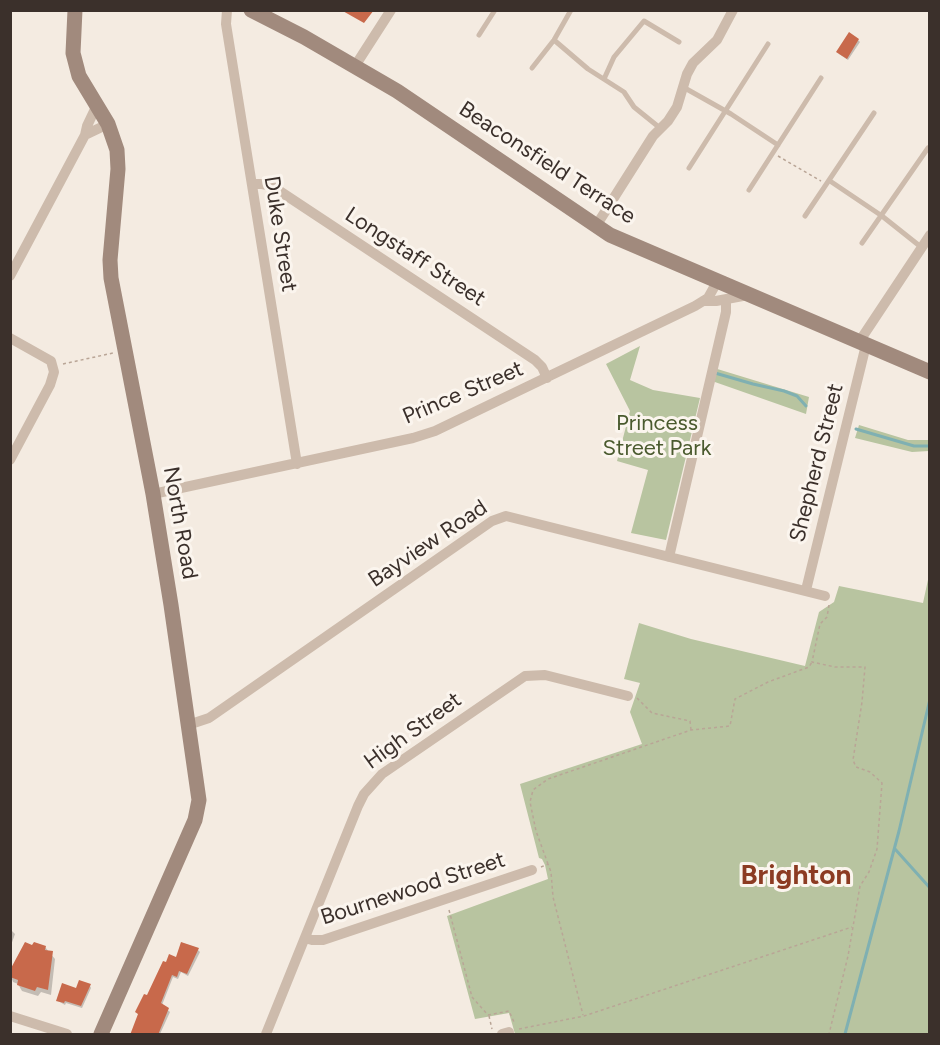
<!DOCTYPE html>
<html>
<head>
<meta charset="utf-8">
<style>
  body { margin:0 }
  #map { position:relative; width:940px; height:1045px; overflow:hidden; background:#f4ebe1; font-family:Figtree,sans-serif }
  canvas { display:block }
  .frame { position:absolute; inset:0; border:12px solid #3b302b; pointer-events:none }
</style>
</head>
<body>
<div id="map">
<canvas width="940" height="1045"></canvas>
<div class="frame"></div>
</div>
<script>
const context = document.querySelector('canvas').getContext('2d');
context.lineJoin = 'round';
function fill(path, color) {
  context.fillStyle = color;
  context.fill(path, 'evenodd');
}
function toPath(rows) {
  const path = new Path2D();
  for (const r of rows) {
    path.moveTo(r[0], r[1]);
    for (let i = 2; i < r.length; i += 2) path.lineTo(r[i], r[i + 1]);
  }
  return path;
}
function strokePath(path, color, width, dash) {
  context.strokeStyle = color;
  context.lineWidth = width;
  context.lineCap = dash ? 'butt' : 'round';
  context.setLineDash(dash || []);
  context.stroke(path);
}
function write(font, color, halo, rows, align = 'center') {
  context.font = font + ' Figtree,sans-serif';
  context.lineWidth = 6;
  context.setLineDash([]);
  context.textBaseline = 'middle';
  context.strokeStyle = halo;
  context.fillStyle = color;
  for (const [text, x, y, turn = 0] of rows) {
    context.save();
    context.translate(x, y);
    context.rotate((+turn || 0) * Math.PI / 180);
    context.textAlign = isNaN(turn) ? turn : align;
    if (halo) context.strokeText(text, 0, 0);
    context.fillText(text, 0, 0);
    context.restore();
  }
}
const green = toPath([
  [640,346,630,380,653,390,700,398,666,540,631,533,648,470,617,461,630,411,606,364],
  [714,368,809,397,806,414,712,381],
  [859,425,908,440,929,440,929,451,912,452,855,438],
  [929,575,929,1034,515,1034,509,1013,475,1019,447,916,548,879,545,865,542,859,539,858,520,784,642,744,630,712,640,683,624,679,639,623,691,639,805,666,819,612,834,602,839,586,923,603]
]);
const shadow = toPath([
  [858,40,860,42,848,60,839,54,838,52],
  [10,929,15,934,10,948],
  [182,944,198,950,200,952,188,976,181,972,178,979,173,977,162,1005,170,1012,160,1034,131,1034,139,1016,137,1012,177,959],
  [45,947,55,959,51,995,41,992,38,996,22,991,18,984,13,982,10,974],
  [90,986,91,988,82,1008,66,1003,65,1005,58,1001]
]);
const stream = toPath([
  [715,373,753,384,784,391,797,396,806,406],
  [856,429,914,446,930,446],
  [895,849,930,888],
  [845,1034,899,831,930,699]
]);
const building = toPath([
  [341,10,374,10,364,23],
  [849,32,859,39,847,59,836,52],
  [25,942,32,945,34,942,46,946,45,950,53,951,48,990,37,987,35,991,17,985,18,980,10,977,10,970],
  [181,942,199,948,187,974,179,971,177,977,172,975,161,1003,169,1008,158,1035,130,1035,138,1014,135,1012,144,994,147,995,163,961,166,962,169,954,176,957],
  [79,980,91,984,81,1006,65,1001,64,1003,56,1001,62,983,76,988]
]);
const path = toPath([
  [778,156,821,181],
  [63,364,113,353],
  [829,605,827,617,820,624,812,662,835,667,865,667,862,702,853,760,856,767,870,772,882,783,877,849,869,872,860,886,848,956,829,1034],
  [637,698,652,713,690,721,691,730],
  [548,864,536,831,530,802,533,790,548,779,691,730,730,726,735,699,768,682,809,667,812,662],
  [541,867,548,864,551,872,553,897,583,1015],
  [449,910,472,997,488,1015,509,1011,514,1022],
  [489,1016,492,1029],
  [519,1029,584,1016,852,927]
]);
const lane = toPath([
  [479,35,495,10],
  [554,40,588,69,624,92,634,107,660,128],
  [532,68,554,40,571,10],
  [604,79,614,57,644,21,679,42],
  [683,87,731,114,778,145],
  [689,168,768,44],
  [830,181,882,216,921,247],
  [749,190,821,78],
  [805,216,874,113],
  [862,243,928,148]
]);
const street = toPath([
  [227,10,226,24,297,464],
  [355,66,391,10],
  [85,135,108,124],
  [253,184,262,184,272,186,535,360,542,367,547,378],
  [596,226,653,136,668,121,677,107,687,74,693,63,717,40,733,10],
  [10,276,85,135,87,126,97,105],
  [703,301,716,301,748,295],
  [10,338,51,361,54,372,50,385,10,460],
  [859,342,930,235],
  [153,494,413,438,435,431,695,306,708,298,717,282],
  [669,557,726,312,726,300],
  [806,590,866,345],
  [188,725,209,718,492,521,506,516,825,596],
  [305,938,312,940,323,940,532,870],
  [10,1016,67,1034],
  [266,1034,358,806,364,794,382,774,525,676,545,675,628,696],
  [502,1034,509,1032]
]);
const secondary = toPath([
  [75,10,73,53,79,76,108,124,117,150,118,169,110,260,111,278,153,494,171,605,199,800,195,820,101,1034],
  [251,10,304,37,397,91,610,235,930,372]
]);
const streetNames = [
  ["Beaconsfield Terrace",547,163,33],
  ["Duke Street",280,234,81],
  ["Longstaff Street",415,257,33],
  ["Prince Street",463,393,-23],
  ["Shepherd Street",817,463,-76],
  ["North Road",180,523,80],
  ["Bayview Road",428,544,-34],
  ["High Street",413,731,-36],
  ["Bournewood Street",413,889,-18]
];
const parkNames = [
  ["Princess",657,424],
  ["Street Park",657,449]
];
const districtNames = [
  ["Brighton",796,876]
];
fill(green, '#b8c4a0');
fill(shadow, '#0003');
strokePath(stream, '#7fb0b2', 3);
fill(building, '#c8694b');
strokePath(path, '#b9a596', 1.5, [3, 3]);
strokePath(lane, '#cdbbac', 5);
strokePath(street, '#cdbbac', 10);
strokePath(secondary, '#a18a7d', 15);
write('22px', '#3b302b', '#fbf5ee', streetNames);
write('22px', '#4a5a2e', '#fbf5ee', parkNames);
write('bold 28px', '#8c3b22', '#fbf5ee', districtNames);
</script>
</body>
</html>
